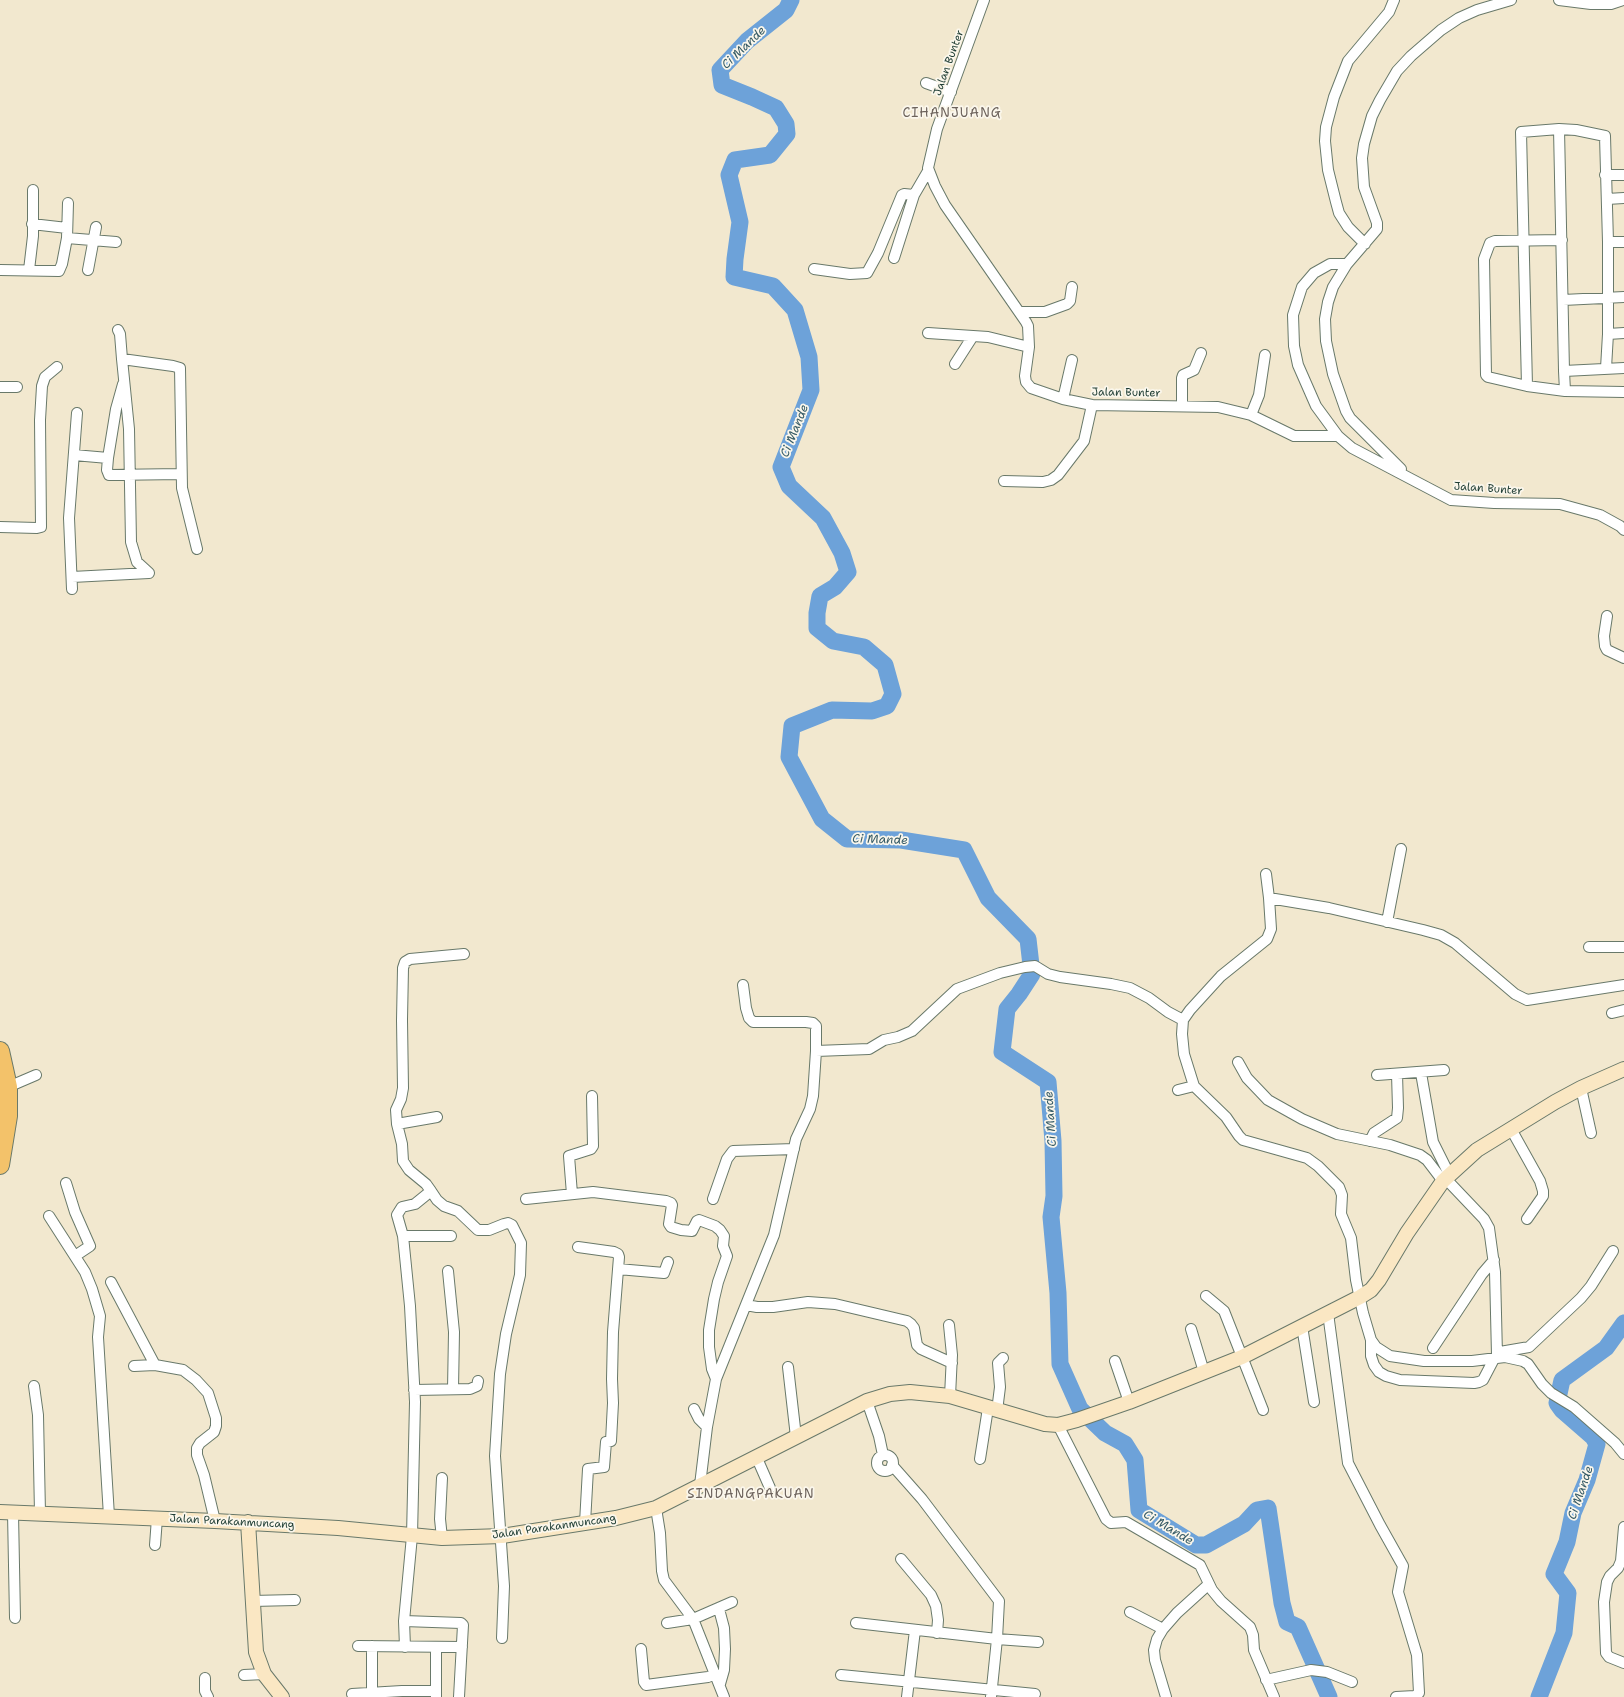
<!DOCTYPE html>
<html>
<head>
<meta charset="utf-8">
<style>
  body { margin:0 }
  canvas { display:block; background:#f2e8cf }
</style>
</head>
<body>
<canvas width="1624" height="1697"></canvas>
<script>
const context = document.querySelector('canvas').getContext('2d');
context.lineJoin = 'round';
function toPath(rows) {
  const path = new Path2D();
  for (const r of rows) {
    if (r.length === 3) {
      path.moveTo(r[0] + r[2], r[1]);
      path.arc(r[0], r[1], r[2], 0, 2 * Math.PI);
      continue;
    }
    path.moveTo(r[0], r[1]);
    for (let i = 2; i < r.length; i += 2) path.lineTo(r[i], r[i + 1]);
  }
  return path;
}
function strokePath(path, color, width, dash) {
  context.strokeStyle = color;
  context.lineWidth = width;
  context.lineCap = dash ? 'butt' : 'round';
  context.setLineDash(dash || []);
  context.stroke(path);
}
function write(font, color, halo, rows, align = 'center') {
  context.font = font + ' "Shantell Sans",sans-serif';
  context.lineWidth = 3.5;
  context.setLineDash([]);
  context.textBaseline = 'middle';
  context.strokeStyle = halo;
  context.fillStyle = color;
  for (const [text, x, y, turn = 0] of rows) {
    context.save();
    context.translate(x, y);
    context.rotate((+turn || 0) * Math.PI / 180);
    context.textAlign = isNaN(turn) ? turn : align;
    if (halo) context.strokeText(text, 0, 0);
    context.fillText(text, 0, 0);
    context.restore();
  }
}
const river = toPath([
  [791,0,786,10,747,41,720,70,722,85,752,97,776,108,786,124,787,134,770,155,735,160,729,175,740,222,735,259,734,277,773,286,795,310,809,357,811,390,781,467,789,486,823,518,842,553,848,572,835,587,820,596,817,613,817,628,833,641,864,647,885,665,893,694,887,706,872,711,832,710,792,726,789,757,822,819,847,839,901,840,964,850,988,898,1028,939,1032,974,1019,994,1007,1009,1002,1052,1048,1082,1053,1141,1054,1196,1051,1217,1058,1293,1060,1364,1080,1409,1105,1433,1125,1444,1135,1460,1139,1510,1196,1545,1206,1545,1244,1524,1257,1510,1268,1508,1282,1603,1287,1622,1298,1627,1329,1697],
  [1539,1697,1564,1633,1568,1593,1554,1574,1567,1542,1573,1513,1587,1480,1597,1444,1593,1437,1562,1410,1557,1403,1562,1380,1606,1348,1624,1323]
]);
const street = toPath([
  [984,0,937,129,928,168,935,186,945,205,1026,322,1028,326,1029,347,1025,376,1026,382,1031,388,1063,399,1092,405,1218,407,1251,415,1294,436,1338,436,1352,448,1451,500,1494,503,1560,504,1600,515,1620,526,1624,530],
  [1559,0,1591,4,1611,4,1623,0],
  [926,83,951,92],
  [1559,129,1564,371],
  [1605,175,1624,175],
  [1607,199,1624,198],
  [32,224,67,228],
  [67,238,116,242],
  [1562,240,1495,241,1490,243,1484,259,1486,375,1488,377,1527,386,1565,391,1624,392],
  [1608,242,1624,242],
  [1365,244,1348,227,1339,213,1336,202,1328,170,1325,141,1326,127,1334,97,1348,61,1389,12,1394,0],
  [894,258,914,195,928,171],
  [814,269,850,274,867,273,878,253,902,195,904,194,914,195],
  [0,270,59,271,62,264,67,238,68,203],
  [29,270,33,236,33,190],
  [88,270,96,227],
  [1563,300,1624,297],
  [1020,312,1045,312,1067,304,1070,301,1072,287],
  [118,330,120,334,122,359,173,366,180,368,182,488,197,549],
  [928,333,988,337,1029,347],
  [1608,334,1624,333],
  [122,359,129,429,131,542,137,562,149,573],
  [955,364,973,336],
  [1527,386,1521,132,1559,129,1576,130,1605,136,1608,242,1608,334,1606,368],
  [0,387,17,387],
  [1565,391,1564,371,1624,368],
  [1063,399,1072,360],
  [1182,405,1182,378,1183,375,1194,370,1201,353],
  [1251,415,1259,395,1265,355],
  [1338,436,1316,406,1298,365,1294,346,1293,315,1302,287,1314,273,1330,264,1347,264],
  [74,455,108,458,107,470,109,475,181,474],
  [108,458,116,409,123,384],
  [1401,469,1350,418,1346,411,1333,374,1326,341,1325,319,1328,302,1333,287,1347,264,1377,229,1377,223,1364,187,1362,158,1364,144,1372,116,1380,100,1397,71,1411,56,1441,30,1459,18,1477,10,1511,0],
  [1004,481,1043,482,1051,480,1058,475,1084,441,1092,405],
  [0,527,37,528,41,527,40,420,42,386,45,377,57,367],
  [72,577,149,573],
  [72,589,69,518,77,413],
  [1607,616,1604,636,1605,646,1607,650,1624,658],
  [1266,874,1269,898,1329,908,1423,930,1441,935,1455,943,1515,994,1527,1000,1624,985],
  [1269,898,1271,929,1267,939,1221,976,1190,1010,1183,1020,1182,1034,1184,1054,1194,1086,1226,1117,1239,1136,1243,1140,1307,1158,1318,1166,1339,1187,1342,1195,1341,1214,1351,1238,1356,1280,1363,1313,1371,1340,1376,1347,1390,1356,1424,1361,1472,1361,1505,1357,1523,1361,1528,1364,1542,1384,1551,1393,1574,1407,1615,1443,1624,1454],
  [1387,922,1401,849],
  [1589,947,1624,947],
  [1612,1013,1624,1010],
  [816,1051,869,1049,884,1040,898,1037,912,1031,957,989,1000,973,1025,967,1035,966,1048,974,1060,977,1111,984,1130,988,1149,998,1168,1012,1183,1020],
  [1238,1062,1247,1078,1268,1100,1302,1119,1337,1134,1390,1145,1420,1155,1427,1160,1443,1181],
  [1421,1073,1433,1142,1449,1174],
  [1377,1075,1444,1070],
  [8,1087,36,1075],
  [1581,1088,1591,1133],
  [1178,1090,1194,1086],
  [397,1124,437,1117],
  [1511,1129,1540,1181,1543,1191,1543,1196,1527,1219],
  [1370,1141,1374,1133,1397,1118,1398,1108,1397,1074],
  [1445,1178,1484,1219,1489,1228,1495,1272,1497,1355],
  [66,1183,75,1212,90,1246,75,1256],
  [431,1191,437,1200,444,1206,458,1211,478,1230,489,1230,504,1224,508,1223,512,1225,521,1243,520,1275,506,1334,500,1374,495,1456,504,1586,502,1638],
  [572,1194,569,1156,591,1149,593,1146,592,1096],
  [526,1199,593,1192,666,1201,671,1203,672,1205,669,1224,671,1227,681,1230,692,1231,697,1221,699,1220,715,1226,720,1230,724,1236,723,1246,727,1256,718,1282,714,1299,709,1330,709,1347,712,1369,716,1379],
  [713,1199,727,1159,733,1151,794,1149],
  [49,1216,85,1272,92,1289,100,1316,98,1337,109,1516],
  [403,1236,451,1236],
  [578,1247,614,1252,618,1254,619,1257,613,1332,612,1379,613,1403,611,1441,606,1442,604,1467,588,1469,585,1523],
  [618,1269,664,1273,668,1262],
  [448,1271,454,1332,453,1389],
  [111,1282,155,1365,183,1370,196,1380,208,1393,216,1418,216,1426,214,1432,200,1443,197,1448,197,1455,204,1475,215,1521],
  [1206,1296,1224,1311,1263,1410],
  [746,1305,757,1307,773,1307,808,1302,835,1304,907,1321,911,1324,914,1328,917,1345,921,1349,952,1363],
  [1328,1313,1348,1463,1380,1525,1403,1566,1398,1592,1417,1655,1419,1693,1415,1696,1396,1697],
  [949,1325,952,1355,950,1396],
  [1302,1326,1314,1402],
  [1191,1329,1204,1372],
  [1371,1340,1371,1356,1374,1365,1379,1372,1386,1376,1400,1380,1474,1383,1479,1382,1483,1380,1494,1359,1500,1352,1529,1347,1581,1298,1591,1286,1613,1251],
  [1433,1348,1482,1274,1494,1260],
  [1115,1361,1129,1402],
  [134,1366,155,1365],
  [788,1367,796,1437],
  [34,1386,38,1415,40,1513],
  [414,1390,470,1389,477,1386,478,1381],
  [867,1401,879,1436,883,1455],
  [694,1409,699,1419,707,1427],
  [997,1411,1000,1387,998,1363,1003,1358],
  [1058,1425,1106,1519,1111,1523,1126,1522,1200,1565,1212,1590,1221,1601,1250,1627,1253,1635,1254,1650,1274,1697],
  [885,1463,8],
  [756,1456,770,1488],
  [980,1459,988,1408],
  [892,1465,922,1499,999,1601,997,1639,991,1697],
  [700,1485,707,1427,716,1379,774,1235,796,1139,810,1109,813,1096,816,1051,816,1026,813,1023,806,1022,753,1022,749,1018,746,1008,743,985],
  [656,1508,660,1533,662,1571,664,1580,693,1619,724,1697],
  [13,1513,15,1618],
  [1624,1527,1621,1561,1618,1568,1610,1576,1607,1582,1604,1602,1606,1653,1609,1657,1624,1663],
  [442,1538,440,1519,442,1478],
  [155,1545,157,1518],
  [901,1559,931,1595,936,1606,938,1620,937,1633],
  [252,1601,295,1600],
  [719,1609,724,1628,725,1649,724,1670,720,1684],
  [1130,1612,1163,1629],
  [404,1621,461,1623,463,1625,459,1697],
  [667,1623,693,1619,732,1602],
  [856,1623,997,1639,1038,1642],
  [358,1646,462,1647],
  [372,1646,372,1693],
  [405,1647,404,1621,412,1536,415,1402,410,1306,403,1236,397,1215,402,1207,415,1204,431,1191,426,1184,409,1170,403,1161,402,1144,397,1124,396,1110,401,1099,403,1088,402,1020,403,968,405,962,410,959,464,954],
  [641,1649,644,1682,646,1685,708,1677,716,1674],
  [244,1675,264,1674],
  [841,1675,1035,1694],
  [205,1678,205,1691,208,1697],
  [1266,1680,1311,1670,1327,1672,1352,1682],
  [352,1694,402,1691,436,1691],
  [436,1697,436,1647],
  [907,1697,915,1630],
  [1166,1697,1155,1660,1154,1650,1157,1639,1163,1629,1177,1613,1209,1584]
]);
const secondary = toPath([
  [0,1512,215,1521,338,1528,442,1538,502,1536,616,1518,656,1508,867,1401,890,1394,910,1392,950,1396,1045,1424,1058,1425,1077,1420,1129,1402,1242,1357,1360,1297,1371,1290,1379,1280,1407,1233,1443,1181,1477,1150,1555,1102,1581,1088,1624,1069],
  [248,1522,256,1652,264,1674,282,1697]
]);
const highway = toPath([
  [0,1051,8,1087,8,1116,0,1165]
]);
const streetNames = [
  ["Jalan Bunter",949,63,-70],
  ["Jalan Bunter",1126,393,1],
  ["Jalan Bunter",1488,489,4],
  ["Jalan Parakanmuncang",232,1522,3],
  ["Jalan Parakanmuncang",554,1527,-8]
];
const waterNames = [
  ["Ci Mande",744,48,-44],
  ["Ci Mande",795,431,-68],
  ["Ci Mande",880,840,2],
  ["Ci Mande",1051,1119,-94],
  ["Ci Mande",1581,1493,-71],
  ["Ci Mande",1168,1528,31]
];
const quarterNames = [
  ["CIHANJUANG",952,114],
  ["SINDANGPAKUAN",751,1495]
];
strokePath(river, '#6da2d9', 17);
strokePath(street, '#69796a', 12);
strokePath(secondary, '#69796a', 16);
strokePath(highway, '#69796a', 20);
strokePath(street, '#fff', 10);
strokePath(secondary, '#fae7c3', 14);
strokePath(highway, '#f3c26a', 18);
write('11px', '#1f3d34', '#fbf7ec', streetNames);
write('italic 12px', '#365b66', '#fbf7ec', waterNames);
context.letterSpacing = '1px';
write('13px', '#6d635c', '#fbf7ec', quarterNames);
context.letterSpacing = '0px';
</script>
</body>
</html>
